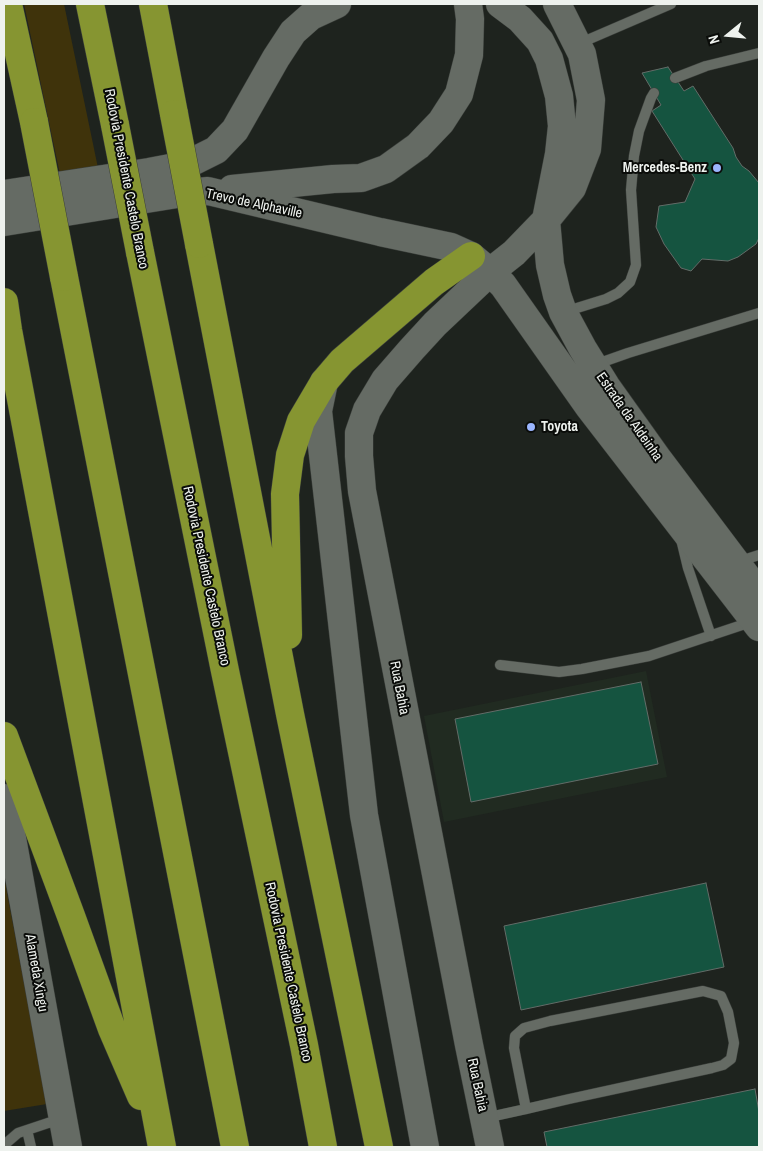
<!DOCTYPE html>
<html>
<head>
<meta charset="utf-8">
<style>
  body { margin:0 }
  #map { position:relative; width:763px; height:1151px; overflow:hidden; background:#1e231e; font-family:"Archivo Narrow",sans-serif }
  canvas { display:block }
  .frame { position:absolute; inset:0; border:5px solid #eef2ee; pointer-events:none }
  .north { position:absolute; left:703px; top:10px; width:50px; height:50px; -webkit-text-stroke:4px #0a0c09; paint-order:stroke; rotate:253deg; font-size:14px; font-weight:700; line-height:20px; text-align:center; color:#eef2ee }
  .north::after { content:''; display:block; margin:auto; width:18px; height:22px; background:#eef2ee; clip-path:polygon(50% 0,100% 100%,50% 72%,0 100%) }
</style>
</head>
<body>
<div id="map">
<canvas width="763" height="1151"></canvas>
<div class="frame"></div>
<div class="north">N</div>
</div>
<script>
const context = document.querySelector('canvas').getContext('2d');
context.lineJoin = 'round';
function fill(path, color) {
  context.fillStyle = color;
  context.fill(path, 'evenodd');
}
function toPath(rows) {
  const path = new Path2D();
  for (const r of rows) {
    path.moveTo(r[0], r[1]);
    for (let i = 2; i < r.length; i += 2) path.lineTo(r[i], r[i + 1]);
  }
  return path;
}
function strokePath(path, color, width, dash) {
  context.strokeStyle = color;
  context.lineWidth = width;
  context.lineCap = dash ? 'butt' : 'round';
  context.setLineDash(dash || []);
  context.stroke(path);
}
function write(font, color, halo, rows, align = 'center') {
  context.font = font + ' "Archivo Narrow",sans-serif';
  context.lineWidth = 4;
  context.setLineDash([]);
  context.textBaseline = 'middle';
  context.strokeStyle = halo;
  context.fillStyle = color;
  for (const [text, x, y, turn = 0] of rows) {
    context.save();
    context.translate(x, y);
    context.rotate((+turn || 0) * Math.PI / 180);
    context.textAlign = isNaN(turn) ? turn : align;
    if (halo) context.strokeText(text, 0, 0);
    context.fillText(text, 0, 0);
    context.restore();
  }
}
const built = toPath([
  [646,671,667,777,444,822,424,716]
]);
const green = toPath([
  [24,4,64,4,98,168,61,179],
  [4,877,47,1104,4,1111]
]);
const building = toPath([
  [668,67,684,91,693,86,733,148,736,157,742,166,749,171,759,183,759,238,756,244,738,257,728,261,702,259,691,271,681,268,664,244,656,227,659,206,685,202,695,179,652,111,661,105,642,73,668,67],
  [641,682,658,764,471,802,455,719,641,682],
  [706,883,724,967,521,1010,504,926,706,883],
  [755,1089,759,1112,759,1147,547,1147,544,1132,755,1089]
]);
const lane = toPath([
  [578,44,671,4],
  [675,78,706,66,759,53],
  [564,312,606,299,618,293,630,282,636,265,631,190,634,156,639,131,651,98,654,93],
  [594,365,628,353,759,313],
  [681,539,688,568,711,636],
  [737,562,759,555],
  [500,665,559,672,582,669,649,656,754,621],
  [485,1118,526,1109,569,1099,712,1068,723,1065,731,1059,734,1043,728,1012,721,996,703,991,550,1021,524,1028,515,1036,514,1048,526,1109],
  [27,1130,31,1147],
  [4,1145,18,1133,48,1123,62,1120]
]);
const secondary = toPath([
  [500,4,520,19,540,41,549,59,559,96,562,126,559,154,546,220,550,265,557,295,563,312,583,349,606,386,658,459,759,593],
  [232,189,333,179,361,178,386,169,418,146,441,122,459,94,469,55,470,19,468,4],
  [4,194,149,172,186,165,216,150,235,130,276,58,293,32,311,16,337,4],
  [4,222,177,194,208,191,380,232,451,247,471,256,490,272,514,253,546,220,572,188,587,149,591,100,582,54,557,4],
  [324,382,318,411,364,815,425,1147],
  [4,798,12,838,68,1147],
  [490,1147,469,1045,362,491,359,456,359,433,367,410,385,380,412,349,435,324,490,272,503,285,589,407,759,627]
]);
const highway = toPath([
  [8,4,34,122],
  [90,4,115,125],
  [153,4,174,114],
  [199,244,290,714,379,1147],
  [140,252,225,671,304,1045,323,1147],
  [64,277,235,1147],
  [4,302,8,330,162,1147],
  [288,635,285,494,290,455,301,421,324,382,342,361,434,282,471,256],
  [4,736,71,916,112,1029,141,1096]
]);
const highwayBridge = toPath([
  [174,114,199,244],
  [34,122,64,277],
  [115,125,140,252]
]);
const markers = [
  [717,168,5,"#9ab5fd"],
  [531,427,5,"#9ab5fd"]
];
const poiNames = [
  ["Mercedes-Benz",707,168],
  ["Toyota",541,427,"left"]
];
const streetNames = [
  ["Rodovia Presidente Castelo Branco",126,179,79],
  ["Trevo de Alphaville",254,204,12],
  ["Estrada da Aldeinha",629,417,55],
  ["Rodovia Presidente Castelo Branco",206,576,78],
  ["Rua Bahia",399,688,79],
  ["Rodovia Presidente Castelo Branco",288,972,78],
  ["Alameda Xingu",36,973,80],
  ["Rua Bahia",477,1085,78]
];
fill(built, '#212b21');
fill(green, '#3f330b');
fill(building, '#155440');
strokePath(building, '#636c68', 1);
strokePath(lane, '#3b3f3b', 11);
strokePath(secondary, '#3b3f3b', 29);
strokePath(highway, '#3b3f3b', 29);
strokePath(lane, '#656b64', 10);
strokePath(secondary, '#656b64', 28);
strokePath(highway, '#869531', 28);
strokePath(highwayBridge, '#3b3f3b', 29, []);
strokePath(highwayBridge, '#869531', 28);
for (const [x, y, r, color] of markers) {
  const dot = new Path2D();
  dot.arc(x, y, r, 0, 2 * Math.PI);
  context.fillStyle = color;
  context.fill(dot);
  strokePath(dot, '#0a0c09', 2);
}
write('bold 14px', '#eef2ee', '#0a0c09', poiNames, 'right');
write('14px', '#eef2ee', '#0a0c09', streetNames);
</script>
</body>
</html>
